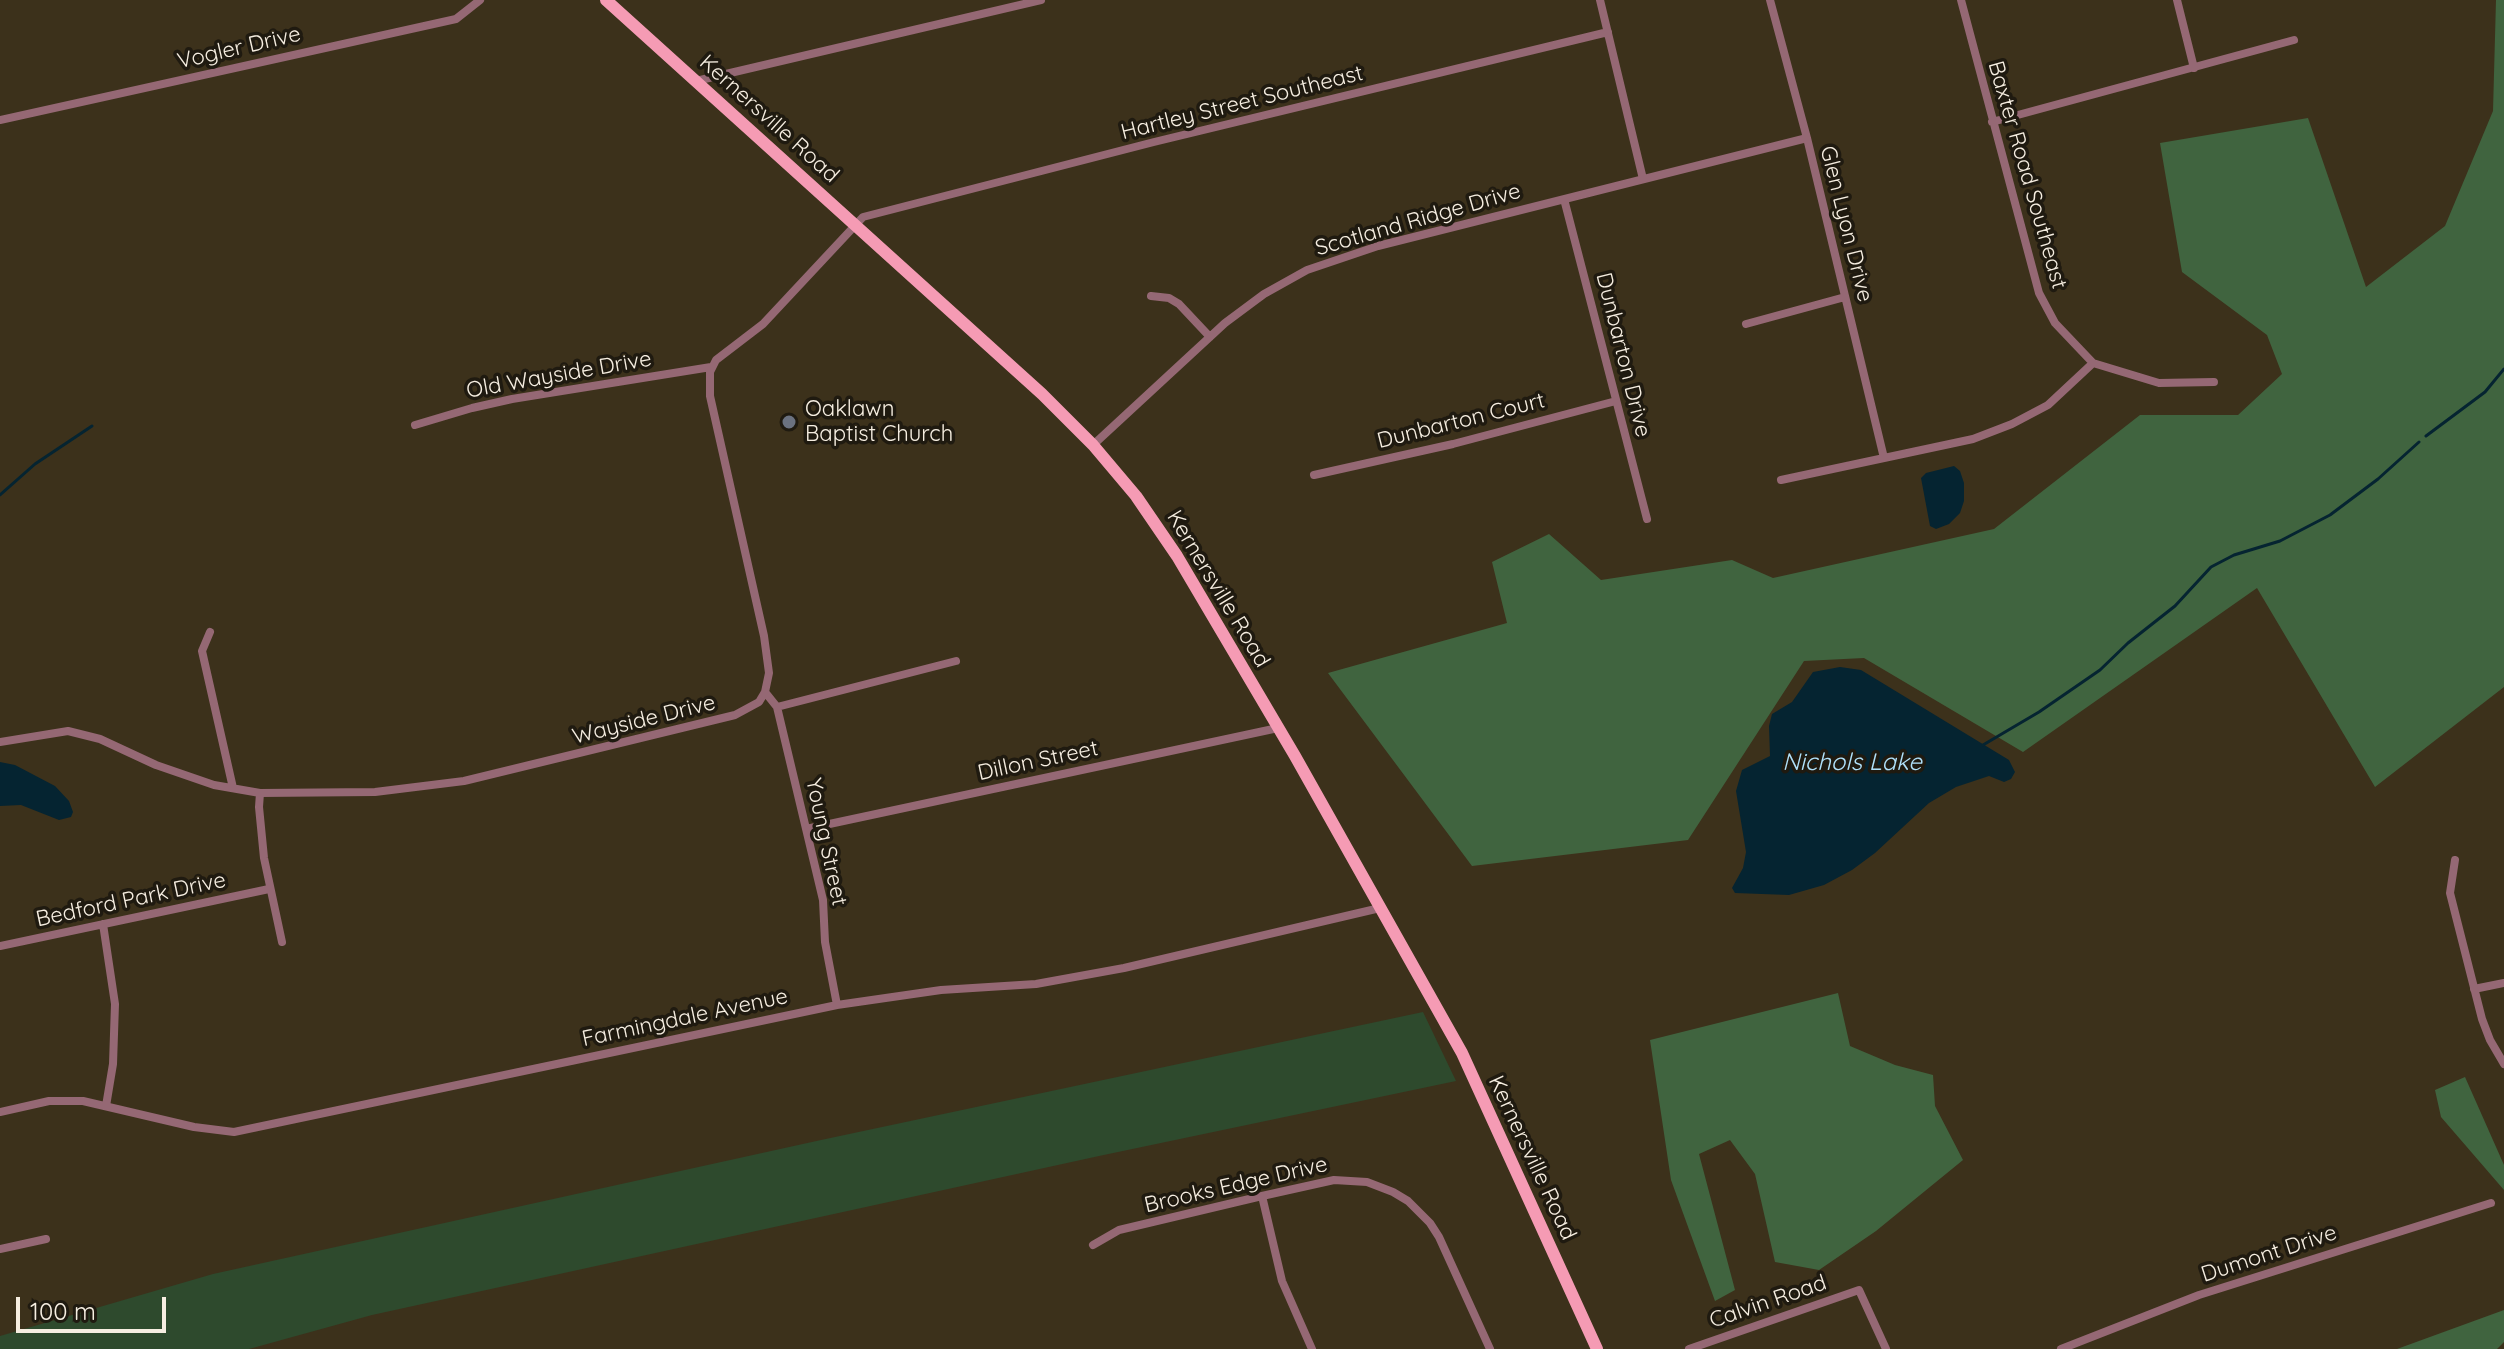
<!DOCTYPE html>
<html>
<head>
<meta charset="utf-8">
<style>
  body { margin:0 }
  #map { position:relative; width:2504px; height:1349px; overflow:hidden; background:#3c311b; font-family:Quicksand,sans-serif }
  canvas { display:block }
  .scale { position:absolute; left:16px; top:1297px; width:150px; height:36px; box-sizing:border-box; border:4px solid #f6eee1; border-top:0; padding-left:10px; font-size:24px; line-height:28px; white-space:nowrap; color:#f6eee1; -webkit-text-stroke:6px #1f1a10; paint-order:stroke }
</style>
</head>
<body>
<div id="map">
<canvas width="2504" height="1349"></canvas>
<div class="scale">100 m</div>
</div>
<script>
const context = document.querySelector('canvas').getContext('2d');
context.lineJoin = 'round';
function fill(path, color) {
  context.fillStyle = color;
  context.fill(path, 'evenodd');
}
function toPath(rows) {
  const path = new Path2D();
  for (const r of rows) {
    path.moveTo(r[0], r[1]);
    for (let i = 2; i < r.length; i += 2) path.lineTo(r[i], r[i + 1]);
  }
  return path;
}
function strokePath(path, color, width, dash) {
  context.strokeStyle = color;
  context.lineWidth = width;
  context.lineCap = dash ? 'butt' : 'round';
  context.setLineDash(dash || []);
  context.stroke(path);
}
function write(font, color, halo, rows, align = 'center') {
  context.font = font + ' Quicksand,sans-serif';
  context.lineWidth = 7;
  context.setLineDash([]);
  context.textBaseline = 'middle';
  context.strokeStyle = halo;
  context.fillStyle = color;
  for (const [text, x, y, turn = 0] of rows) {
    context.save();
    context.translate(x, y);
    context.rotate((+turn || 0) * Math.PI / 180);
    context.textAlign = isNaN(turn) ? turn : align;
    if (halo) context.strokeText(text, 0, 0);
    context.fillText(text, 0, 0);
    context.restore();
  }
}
const green = toPath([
  [1423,1012,1456,1081,1099,1156,372,1315,249,1349,0,1349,0,1336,213,1274,821,1140]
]);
const forest = toPath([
  [2496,0,2504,0,2504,687,2375,787,2257,588,2023,752,1864,658,1804,661,1688,840,1472,866,1328,673,1507,623,1492,562,1549,534,1601,580,1732,560,1773,578,1994,529,2140,415,2238,415,2282,374,2267,335,2182,272,2160,143,2308,118,2366,287,2445,226,2493,111],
  [1838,993,1850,1046,1895,1065,1933,1075,1935,1106,1963,1160,1876,1231,1819,1270,1775,1262,1755,1174,1730,1140,1699,1154,1735,1290,1715,1301,1671,1180,1650,1040],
  [2465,1077,2504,1165,2504,1190,2441,1117,2435,1090],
  [2504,1310,2504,1342,2497,1349,2397,1349]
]);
const water = toPath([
  [1954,466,1960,471,1964,483,1964,501,1960,513,1949,524,1936,529,1930,526,1921,478,1926,473],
  [1840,667,1861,670,2009,760,2015,772,2011,779,2004,782,1989,776,1956,787,1929,803,1875,853,1852,870,1824,885,1789,895,1735,893,1732,888,1743,868,1746,852,1736,791,1742,770,1770,756,1769,726,1772,714,1792,702,1813,672],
  [0,762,15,765,55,786,69,801,73,812,71,817,59,820,21,805,0,806]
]);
const stream = toPath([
  [2426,436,2485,392,2504,369],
  [0,495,35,464,92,426],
  [1983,745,2039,712,2100,670,2128,643,2175,606,2211,567,2234,555,2280,541,2330,515,2378,479,2419,442]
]);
const street = toPath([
  [1600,0,1643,179],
  [1770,0,1807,138,1884,458],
  [1961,0,2039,293,2055,323,2093,363,2159,383,2214,382],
  [2177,0,2194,68],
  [696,81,1041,0],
  [0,120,456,19,480,0],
  [1992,122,2294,40],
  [1564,199,1647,519],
  [1151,296,1169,298,1179,304,1210,337],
  [1746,324,1845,297],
  [415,425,472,408,512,399,711,367],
  [1093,445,1225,323,1264,294,1307,270,1378,246,1807,138],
  [1314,475,1453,444,1616,401],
  [1781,480,1973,439,2012,424,2048,405,2093,363],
  [210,632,202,651,233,788],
  [765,692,777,707,823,900,825,942,837,1005],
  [777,707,956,661],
  [0,742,68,731,100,739,156,765,214,785,260,793,375,792,464,781,735,715,759,702,765,692,769,673,764,636,710,396,710,372,716,360,763,324,863,217,1154,142,1608,32],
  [260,793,259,807,264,858,282,942],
  [806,829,1278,728],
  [2455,860,2450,893,2482,1019,2490,1040,2504,1064],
  [103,924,115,1004,113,1064,106,1106],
  [0,946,269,889],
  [2474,989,2504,983],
  [0,1112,49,1101,83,1101,194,1127,234,1132,837,1005,941,990,1036,984,1124,968,1380,908],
  [1262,1196,1282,1281,1312,1349],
  [1093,1245,1119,1230,1262,1196,1334,1180,1367,1182,1393,1192,1408,1201,1430,1223,1439,1237,1490,1349],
  [0,1249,46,1239],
  [1689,1349,1859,1290,1886,1349],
  [2061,1349,2199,1295,2491,1203]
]);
const primary = toPath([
  [606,0,1042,394,1093,445,1136,496,1177,556,1295,756,1462,1053,1597,1349]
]);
const markers = [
  [789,422,8,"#6b7280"]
];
const streetNames = [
  ["Vogler Drive",239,48,-13],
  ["Hartley Street Southeast",1242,103,-14],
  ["Kernersville Road",769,119,42],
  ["Baxter Road Southeast",2027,175,74],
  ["Scotland Ridge Drive",1418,220,-16],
  ["Glen Lyon Drive",1846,224,76],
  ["Dunbarton Drive",1623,355,76],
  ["Old Wayside Drive",559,375,-10],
  ["Dunbarton Court",1461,421,-14],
  ["Kernersville Road",1218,589,59],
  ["Wayside Drive",644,720,-14],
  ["Dillon Street",1038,761,-12],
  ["Young Street",826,842,78],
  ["Bedford Park Drive",131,900,-12],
  ["Farmingdale Avenue",685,1018,-12],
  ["Kernersville Road",1532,1158,65],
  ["Brooks Edge Drive",1236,1185,-13],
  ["Dumont Drive",2269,1254,-18],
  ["Calvin Road",1768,1302,-19]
];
const poiNames = [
  ["Oaklawn",805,409],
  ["Baptist Church",805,434]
];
const waterNames = [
  ["Nichols Lake",1852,763]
];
fill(green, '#2e4a2d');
fill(forest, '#40643f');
fill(water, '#052431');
strokePath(stream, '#052431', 3);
strokePath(street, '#956874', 8);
strokePath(primary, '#f59bb4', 12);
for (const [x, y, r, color] of markers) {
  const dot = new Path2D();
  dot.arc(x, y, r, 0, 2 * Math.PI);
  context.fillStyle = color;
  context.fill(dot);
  strokePath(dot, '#1f1a10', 3);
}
write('22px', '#f6eee1', '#1f1a10', streetNames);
write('22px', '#f6eee1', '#1f1a10', poiNames, 'left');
write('italic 24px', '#b0e1fa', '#1f1a10', waterNames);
</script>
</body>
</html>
